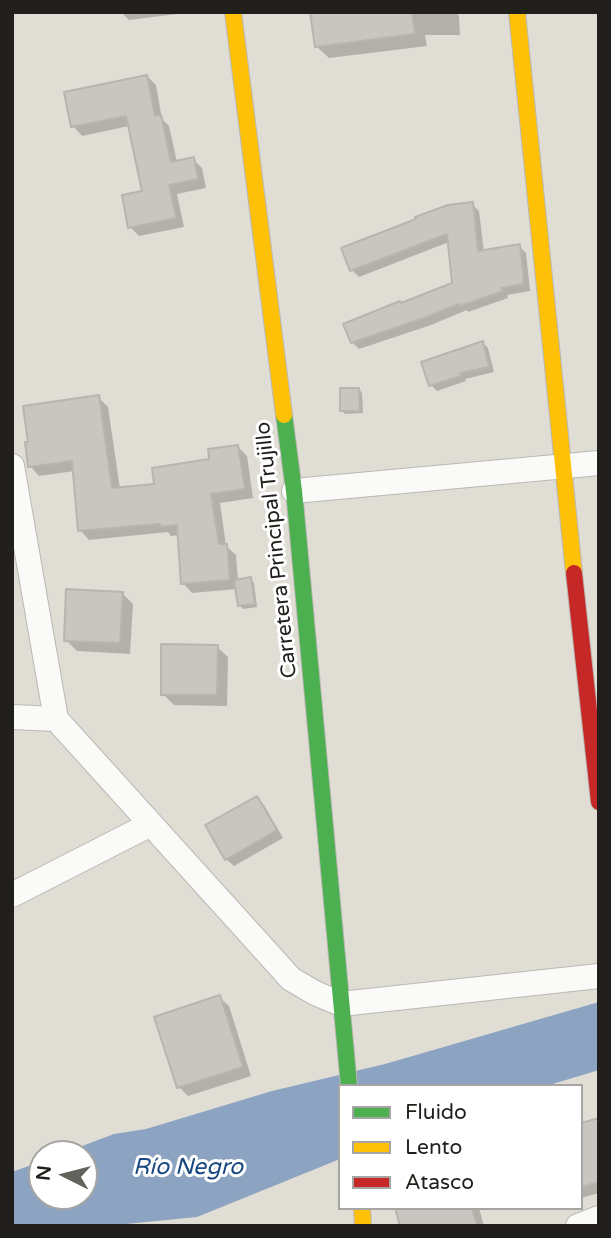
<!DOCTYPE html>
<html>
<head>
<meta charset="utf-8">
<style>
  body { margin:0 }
  #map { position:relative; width:611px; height:1238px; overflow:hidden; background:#e0ddd5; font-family:"Varela Round",sans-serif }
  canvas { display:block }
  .frame { position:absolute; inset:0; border:14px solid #211f1b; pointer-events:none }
  .legend { position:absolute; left:338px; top:1084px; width:245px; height:126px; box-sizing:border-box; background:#fff; border:2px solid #a6a5a4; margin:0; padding:9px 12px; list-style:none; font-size:21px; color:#211f1b }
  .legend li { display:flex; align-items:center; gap:14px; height:35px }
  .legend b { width:35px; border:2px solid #a6a5a4 }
  .north { position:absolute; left:28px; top:1140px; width:70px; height:70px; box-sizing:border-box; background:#fff; border:2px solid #a6a5a4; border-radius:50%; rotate:276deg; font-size:19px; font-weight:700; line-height:28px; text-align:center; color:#211f1b }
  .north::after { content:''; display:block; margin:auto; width:24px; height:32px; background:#64625c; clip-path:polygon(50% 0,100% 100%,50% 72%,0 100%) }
</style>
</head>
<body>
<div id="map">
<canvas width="611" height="1238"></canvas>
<div class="frame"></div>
<ul class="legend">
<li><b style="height:9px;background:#4caf50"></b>Fluido</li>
<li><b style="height:9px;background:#ffc107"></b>Lento</li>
<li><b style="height:9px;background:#c62828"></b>Atasco</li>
</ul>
<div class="north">N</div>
</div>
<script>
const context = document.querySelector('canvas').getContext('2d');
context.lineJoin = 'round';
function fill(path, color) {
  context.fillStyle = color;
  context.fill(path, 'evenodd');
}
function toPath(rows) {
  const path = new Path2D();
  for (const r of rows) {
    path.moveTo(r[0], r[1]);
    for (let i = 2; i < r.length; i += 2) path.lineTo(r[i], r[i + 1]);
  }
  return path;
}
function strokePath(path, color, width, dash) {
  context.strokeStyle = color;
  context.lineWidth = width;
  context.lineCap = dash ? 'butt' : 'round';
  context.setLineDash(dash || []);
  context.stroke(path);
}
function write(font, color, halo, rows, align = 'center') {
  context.font = font + ' "Varela Round",sans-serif';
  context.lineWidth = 6;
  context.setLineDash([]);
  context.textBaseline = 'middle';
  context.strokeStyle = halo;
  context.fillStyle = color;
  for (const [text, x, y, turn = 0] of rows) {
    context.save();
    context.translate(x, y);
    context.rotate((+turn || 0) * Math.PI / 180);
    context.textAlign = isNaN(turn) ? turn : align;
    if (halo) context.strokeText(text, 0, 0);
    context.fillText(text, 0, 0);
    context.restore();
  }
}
const water = toPath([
  [599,1002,599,1070,546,1086,340,1086,340,1159,197,1217,126,1224,120,1226,12,1226,12,1172,42,1161,42,1196,84,1196,84,1154,61,1154,114,1134,146,1129,272,1091,385,1064]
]);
const shadow = toPath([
  [121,12,184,12,185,13,129,20],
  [312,12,456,12,459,16,460,35,425,35,427,46,329,58,316,46],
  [147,76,156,85,162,119,169,126,177,162,193,159,202,168,206,188,177,194,184,227,139,236,130,227,144,192,129,126,82,136,73,126],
  [472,204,479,211,484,252,519,246,526,253,530,291,507,295,508,298,468,312,467,310,431,325,359,349,352,342,401,305,453,284,449,242,359,277,352,270,344,249],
  [483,343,488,348,494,372,465,379,466,381,437,391,431,385],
  [359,389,362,393,363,413,345,414,342,411],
  [98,397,108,407,120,489,156,485,211,461,237,446,247,456,253,498,220,503,226,546,236,555,238,581,251,579,254,583,257,607,243,609,239,605,237,589,192,593,183,583,179,535,171,536,168,532,89,540,80,530,75,471,39,476,30,466],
  [122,593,133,604,130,654,77,651,66,640],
  [217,647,228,657,227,706,174,705,163,694],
  [257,798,264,805,283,838,234,866,226,859],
  [219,997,229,1006,251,1076,188,1096,179,1087],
  [599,1120,599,1193,581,1198,581,1130],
  [397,1208,479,1208,484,1226,402,1226]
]);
const building = toPath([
  [310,12,412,12,415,34,315,47,310,12],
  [147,75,155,116,161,115,171,162,194,157,198,179,169,185,176,218,128,228,122,195,142,191,126,116,71,127,64,92,147,75],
  [473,202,478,251,520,244,524,284,501,288,503,291,460,306,459,304,424,318,351,343,343,324,400,301,401,303,452,283,447,234,350,271,341,248,416,219,415,217,448,205,473,202],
  [483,341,489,367,460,373,461,376,429,386,421,362,483,341],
  [340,388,359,388,360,411,340,411,340,388],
  [99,395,112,488,154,484,152,468,209,459,208,449,238,445,245,489,211,494,219,544,227,544,230,580,181,584,177,525,160,527,160,524,78,531,72,461,28,467,25,442,28,442,23,406,99,395],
  [251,577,255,604,238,606,234,580,251,577],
  [66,589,123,592,120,643,64,641,66,589],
  [161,644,218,645,217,695,161,695,161,644],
  [257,796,277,830,225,860,205,825,257,796],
  [220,995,243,1067,177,1088,154,1017,220,995],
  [599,1118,599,1182,581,1187,581,1123,599,1118],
  [395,1208,472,1208,477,1226,400,1226,395,1208]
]);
const street = toPath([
  [12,466,56,719],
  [294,491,599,463],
  [12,717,56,719,291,979,315,993,341,1004,599,976],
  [12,895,151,824],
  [578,1226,599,1218]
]);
const fast = toPath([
  [284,415,294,491,349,1086]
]);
const slow = toPath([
  [233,12,284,415],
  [517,12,574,573],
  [362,1208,363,1226]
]);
const jam = toPath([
  [574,573,599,802]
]);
const streetNames = [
  ["Carretera Principal Trujillo",277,550,-96]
];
const waterNames = [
  ["Río Negro",188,1168]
];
fill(water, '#8ca3c1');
fill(shadow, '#0003');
fill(building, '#c9c5c0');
strokePath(building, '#b8b5af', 2);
strokePath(street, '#bab8b2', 26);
strokePath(fast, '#bab8b2', 18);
strokePath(slow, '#bab8b2', 18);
strokePath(jam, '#bab8b2', 18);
strokePath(street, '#fafaf9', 24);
strokePath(fast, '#4caf50', 16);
strokePath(slow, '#ffc107', 16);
strokePath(jam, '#c62828', 16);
write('21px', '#211f1b', '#fff', streetNames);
write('italic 23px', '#194881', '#fff', waterNames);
</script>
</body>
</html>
